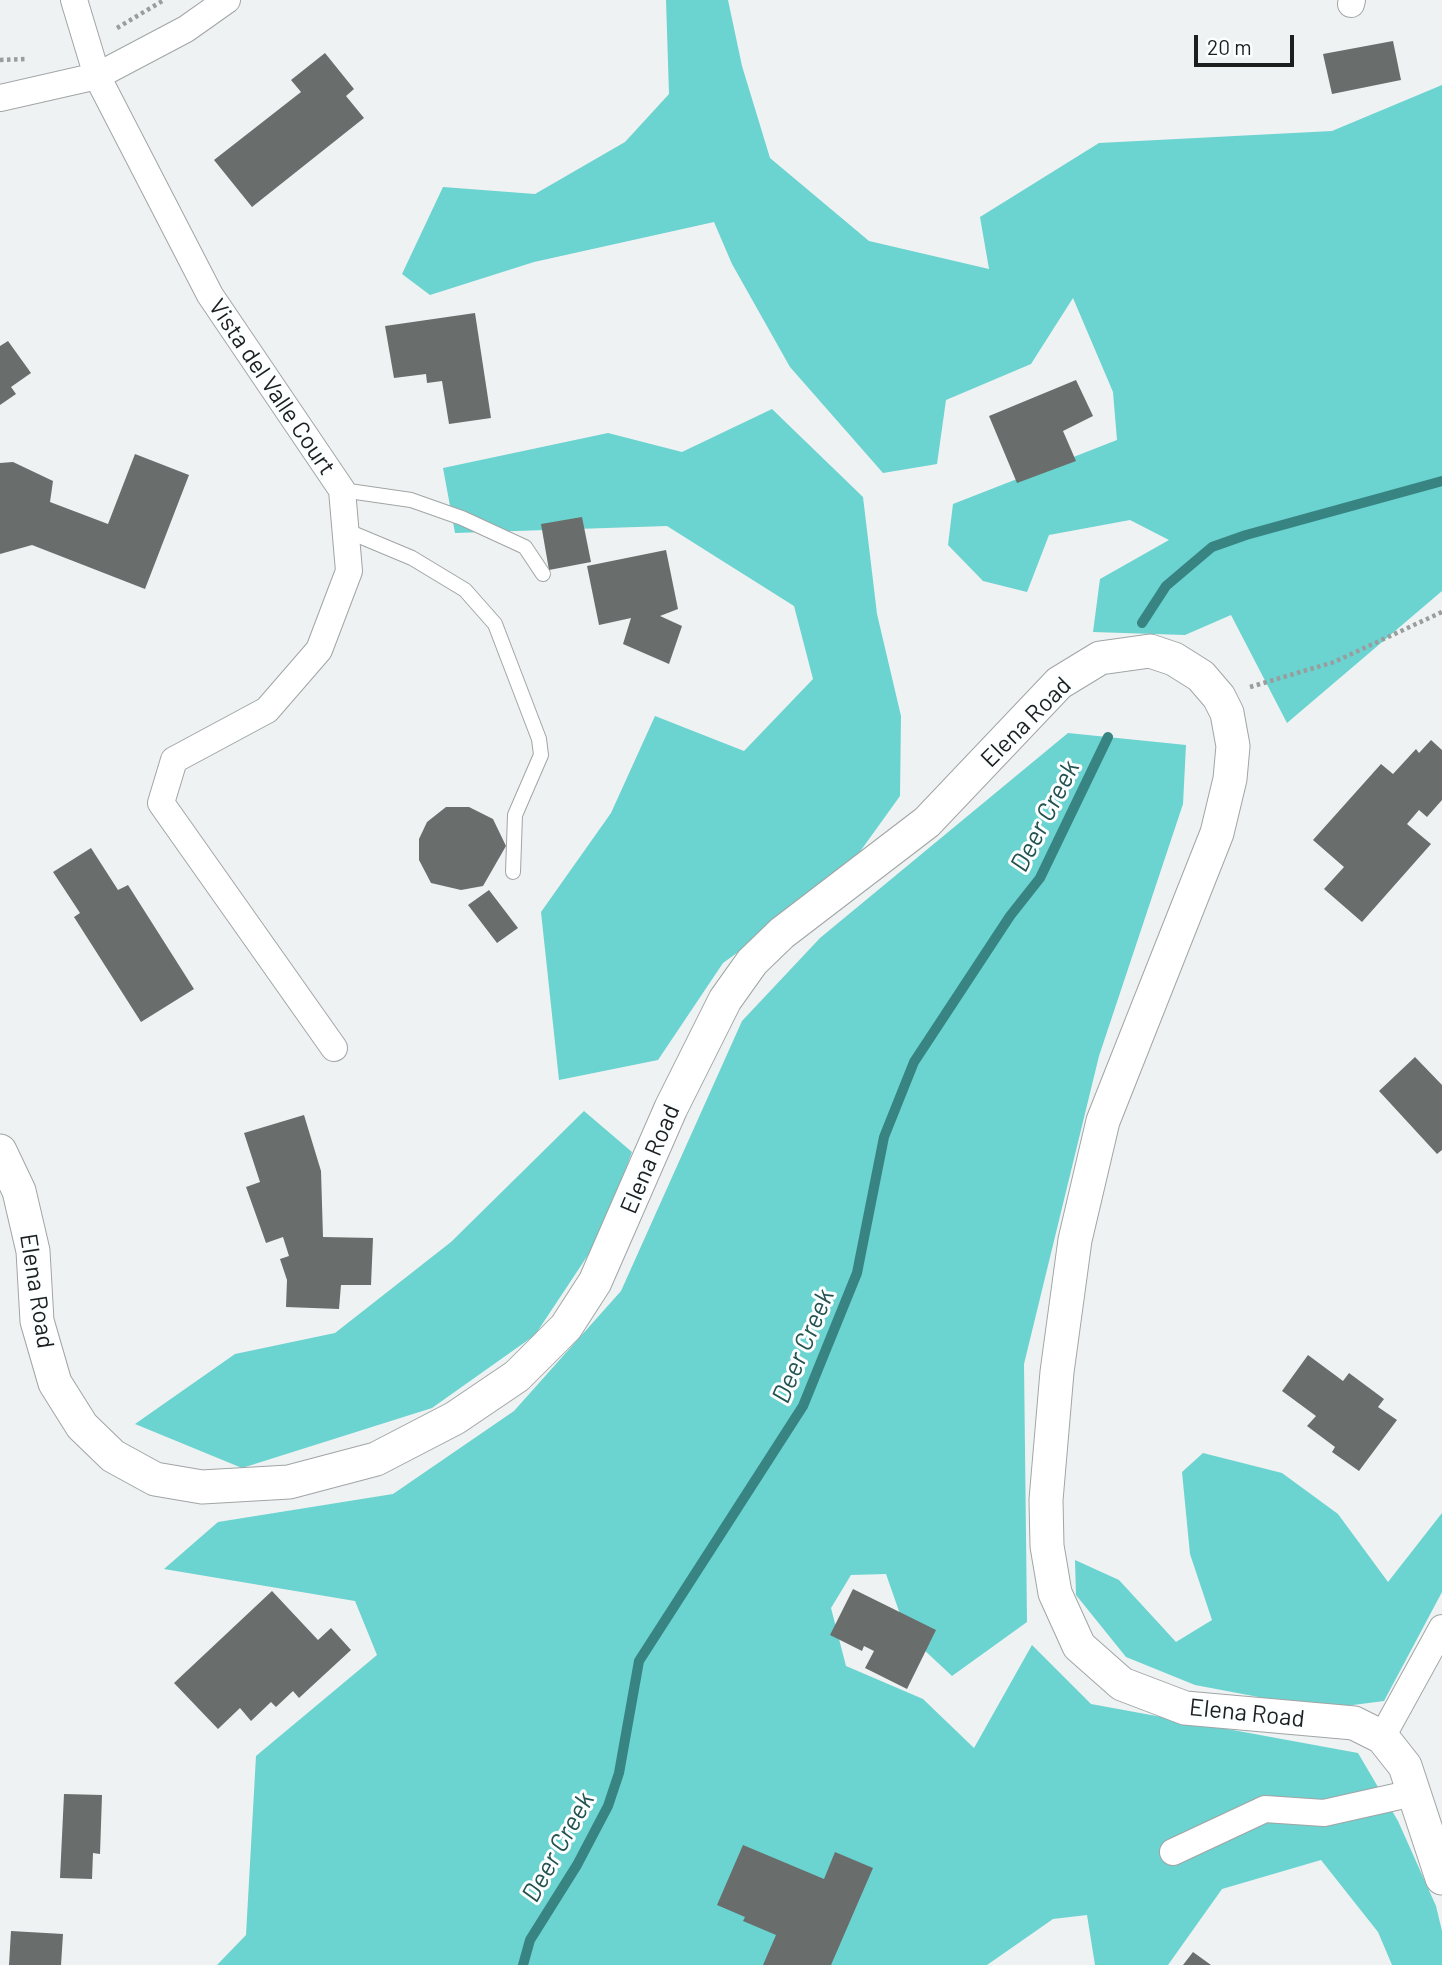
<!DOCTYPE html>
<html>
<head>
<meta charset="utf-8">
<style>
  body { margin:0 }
  #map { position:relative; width:1442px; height:1965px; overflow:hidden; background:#eef2f2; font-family:Barlow,sans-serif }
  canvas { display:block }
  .scale { position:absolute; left:1194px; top:35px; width:100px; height:32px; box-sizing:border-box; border:4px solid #1d1f1f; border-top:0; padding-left:9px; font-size:21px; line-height:24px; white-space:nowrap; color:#1d1f1f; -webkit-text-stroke:5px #fcffff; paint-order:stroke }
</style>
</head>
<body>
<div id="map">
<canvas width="1442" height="1965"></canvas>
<div class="scale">20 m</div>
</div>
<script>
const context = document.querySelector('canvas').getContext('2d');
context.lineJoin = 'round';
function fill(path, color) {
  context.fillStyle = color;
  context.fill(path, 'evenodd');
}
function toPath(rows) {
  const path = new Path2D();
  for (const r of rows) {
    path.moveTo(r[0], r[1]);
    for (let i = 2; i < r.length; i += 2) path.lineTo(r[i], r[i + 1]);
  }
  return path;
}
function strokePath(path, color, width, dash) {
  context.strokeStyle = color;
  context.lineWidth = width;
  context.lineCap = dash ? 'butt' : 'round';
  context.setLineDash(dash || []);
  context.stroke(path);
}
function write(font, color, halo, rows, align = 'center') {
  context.font = font + ' Barlow,sans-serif';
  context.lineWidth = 6;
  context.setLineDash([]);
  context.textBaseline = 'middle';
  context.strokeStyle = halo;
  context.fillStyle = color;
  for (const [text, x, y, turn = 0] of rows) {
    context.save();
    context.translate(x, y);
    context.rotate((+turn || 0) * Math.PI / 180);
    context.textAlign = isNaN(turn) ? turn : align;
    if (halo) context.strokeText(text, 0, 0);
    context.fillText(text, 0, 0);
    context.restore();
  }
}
const forest = toPath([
  [666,0,728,0,742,66,770,158,869,241,989,269,980,217,1099,143,1332,131,1442,85,1442,591,1287,723,1231,615,1185,635,1093,632,1100,579,1169,540,1130,520,1049,535,1027,592,983,581,948,545,953,504,1117,440,1113,392,1073,298,1031,364,946,400,937,464,883,473,790,367,732,264,714,222,534,262,430,295,402,274,443,187,535,194,625,142,669,94],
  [772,409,863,497,877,614,901,716,900,796,841,878,723,963,658,1060,559,1080,541,912,611,813,655,716,744,751,813,679,794,606,667,526,455,533,443,468,608,433,682,452],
  [1068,733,1186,745,1183,804,1099,1056,1024,1364,1027,1622,952,1676,907,1634,886,1574,851,1575,831,1608,846,1666,923,1699,974,1748,1032,1645,1091,1704,1358,1753,1398,1821,1436,1906,1442,1931,1442,1965,1392,1965,1378,1932,1321,1860,1222,1889,1168,1965,1095,1965,1087,1915,1053,1919,987,1965,217,1965,246,1935,256,1756,377,1655,355,1601,164,1569,218,1522,393,1494,514,1411,621,1291,742,1021,820,938],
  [584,1111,632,1152,602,1234,535,1335,432,1408,242,1468,135,1424,235,1354,335,1333,451,1242],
  [1203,1453,1282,1473,1338,1514,1388,1582,1442,1513,1442,1592,1384,1701,1322,1709,1195,1685,1126,1657,1076,1595,1075,1560,1119,1580,1176,1642,1212,1620,1190,1554,1182,1472]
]);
const stream = toPath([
  [1142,623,1166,586,1212,547,1246,535,1442,481],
  [523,1965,530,1940,577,1865,608,1806,619,1773,639,1661,803,1406,857,1273,884,1137,914,1062,1010,916,1040,878,1108,737]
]);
const building = toPath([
  [1393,41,1401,80,1332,94,1323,54],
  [325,53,354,89,346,96,364,118,252,207,214,160,301,92,291,80],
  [475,313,491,418,449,424,442,381,427,383,426,374,394,378,385,326],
  [8,341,31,373,11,387,16,394,0,405,0,346],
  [1076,380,1093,416,1063,431,1076,461,1017,483,989,416],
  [135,454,189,475,145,589,32,545,0,554,0,463,13,462,53,481,50,502,108,524],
  [582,517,591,562,549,570,541,524],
  [666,550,678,609,660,616,682,626,669,664,623,644,631,618,599,625,587,566],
  [1431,740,1442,750,1442,800,1427,817,1419,810,1407,824,1431,844,1362,922,1324,889,1344,867,1313,840,1381,764,1393,774,1416,749,1419,753],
  [446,807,469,807,493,819,506,846,483,886,461,890,431,883,419,860,419,839,427,822],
  [91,848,118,890,128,885,194,989,141,1022,74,917,80,913,53,872],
  [489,890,518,928,497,943,468,905],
  [1415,1057,1442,1085,1442,1150,1437,1154,1379,1091],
  [304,1115,321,1171,323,1237,373,1238,371,1285,341,1285,339,1309,286,1307,287,1280,280,1259,289,1256,283,1237,266,1243,246,1187,260,1182,244,1133],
  [1308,1355,1343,1381,1349,1373,1384,1399,1378,1407,1397,1420,1359,1471,1332,1452,1335,1447,1307,1426,1316,1416,1282,1391],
  [853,1589,936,1630,907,1689,865,1668,874,1651,864,1646,862,1651,830,1635],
  [272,1591,318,1640,331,1628,351,1650,299,1698,293,1691,276,1707,271,1702,251,1721,240,1708,218,1729,174,1683],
  [64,1794,102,1795,100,1854,93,1853,92,1879,60,1878],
  [743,1845,824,1879,835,1852,873,1868,831,1965,763,1965,776,1935,743,1921,745,1917,717,1905],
  [11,1931,63,1934,61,1965,9,1965],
  [1193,1952,1211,1965,1183,1965]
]);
const path = toPath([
  [117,28,164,0],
  [0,60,27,59],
  [1250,687,1334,662,1442,612]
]);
const service = toPath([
  [342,490,411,500,462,518,525,547,543,574],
  [345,530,412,558,465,590,495,624,539,739,541,755,515,815,513,872]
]);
const minor = toPath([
  [74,0,97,76,210,295,342,490,349,571,319,650,267,710,174,760,161,803,334,1048],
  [1351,4,1352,0],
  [0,98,97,76,186,29,227,0],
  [1382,1737,1442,1628],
  [1173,1852,1265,1809,1324,1813,1413,1793]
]);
const tertiary = toPath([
  [0,1151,19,1191,33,1251,37,1321,55,1383,82,1426,113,1456,155,1479,202,1487,289,1482,376,1459,455,1418,517,1376,566,1327,595,1282,671,1108,725,1000,752,962,782,933,927,822,1059,683,1100,658,1150,651,1174,659,1201,676,1219,697,1227,713,1233,746,1230,779,1217,833,1103,1121,1075,1240,1057,1372,1046,1500,1047,1546,1055,1593,1079,1646,1122,1684,1185,1708,1354,1723,1382,1737,1405,1766,1442,1878]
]);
const streetNames = [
  ["Vista del Valle Court",272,387,56],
  ["Elena Road",1026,722,-45],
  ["Elena Road",650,1159,-67],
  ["Elena Road",37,1291,81],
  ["Elena Road",1247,1713,6]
];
const waterNames = [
  ["Deer Creek",1045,816,-63],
  ["Deer Creek",803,1346,-67],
  ["Deer Creek",558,1847,-61]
];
fill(forest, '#6bd3d0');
strokePath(stream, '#388482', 10);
fill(building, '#696d6c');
strokePath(service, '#a1a5a5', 16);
strokePath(minor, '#a1a5a5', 28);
strokePath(tertiary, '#a1a5a5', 35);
strokePath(path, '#9a9d9d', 4.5, [3.5, 3.5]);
strokePath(service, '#fff', 14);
strokePath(minor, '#fff', 26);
strokePath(tertiary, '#fff', 33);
write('24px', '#1d1f1f', '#fcffff', streetNames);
write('italic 26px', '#235250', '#fcffff', waterNames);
</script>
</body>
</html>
